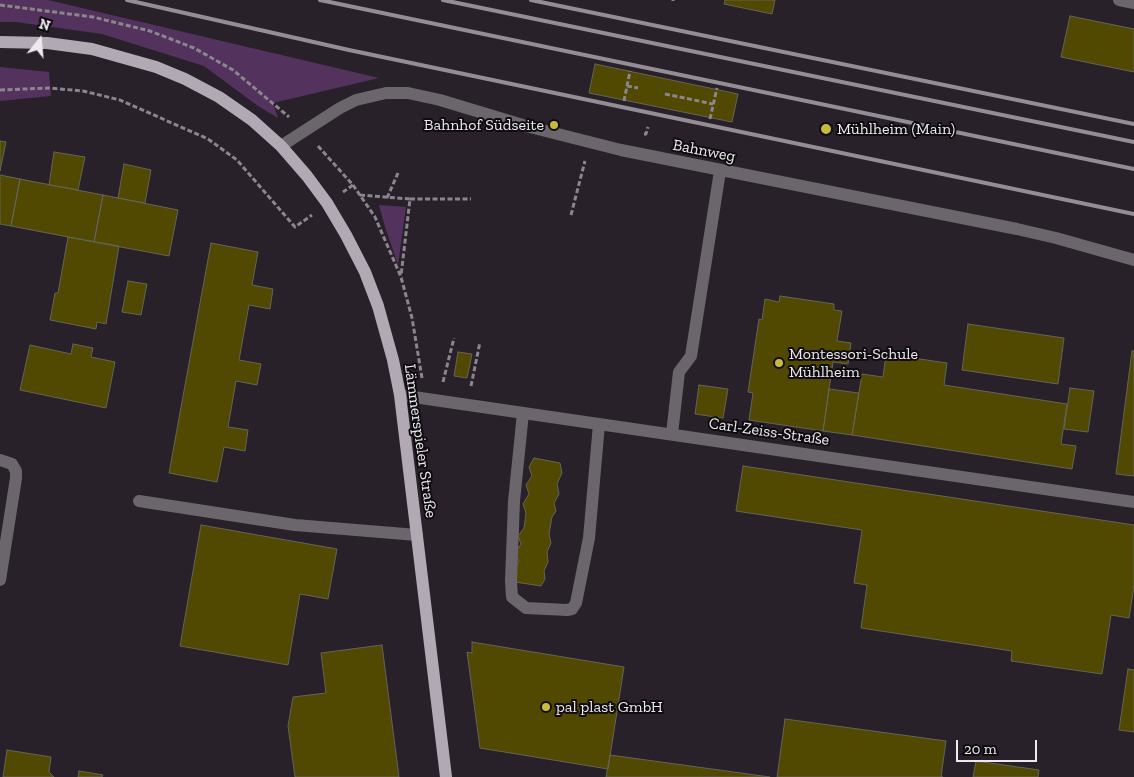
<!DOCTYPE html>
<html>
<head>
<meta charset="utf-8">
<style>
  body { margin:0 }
  #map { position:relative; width:1134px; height:777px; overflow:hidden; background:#28212a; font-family:"Zilla Slab",serif }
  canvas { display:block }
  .north { position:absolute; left:15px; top:15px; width:50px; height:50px; -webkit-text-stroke:4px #0f0c10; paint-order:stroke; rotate:17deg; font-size:14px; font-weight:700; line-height:20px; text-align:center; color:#eee9f0 }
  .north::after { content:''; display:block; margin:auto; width:18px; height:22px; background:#eee9f0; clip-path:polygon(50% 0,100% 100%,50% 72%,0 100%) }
  .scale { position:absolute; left:956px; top:740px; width:81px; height:22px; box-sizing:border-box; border:2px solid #eee9f0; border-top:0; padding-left:6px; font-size:15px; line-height:18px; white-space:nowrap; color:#eee9f0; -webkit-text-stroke:4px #0f0c10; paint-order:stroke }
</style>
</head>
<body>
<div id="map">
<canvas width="1134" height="777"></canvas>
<div class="north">N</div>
<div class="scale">20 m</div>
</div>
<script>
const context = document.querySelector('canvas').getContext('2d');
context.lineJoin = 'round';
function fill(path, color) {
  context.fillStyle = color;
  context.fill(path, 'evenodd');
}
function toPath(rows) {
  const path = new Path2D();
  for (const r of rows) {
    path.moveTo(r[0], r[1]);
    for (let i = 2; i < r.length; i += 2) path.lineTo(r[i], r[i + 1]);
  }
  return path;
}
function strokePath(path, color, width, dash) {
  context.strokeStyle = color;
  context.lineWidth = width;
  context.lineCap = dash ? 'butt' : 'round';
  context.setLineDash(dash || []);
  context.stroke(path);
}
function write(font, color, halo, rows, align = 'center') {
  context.font = font + ' "Zilla Slab",serif';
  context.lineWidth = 4;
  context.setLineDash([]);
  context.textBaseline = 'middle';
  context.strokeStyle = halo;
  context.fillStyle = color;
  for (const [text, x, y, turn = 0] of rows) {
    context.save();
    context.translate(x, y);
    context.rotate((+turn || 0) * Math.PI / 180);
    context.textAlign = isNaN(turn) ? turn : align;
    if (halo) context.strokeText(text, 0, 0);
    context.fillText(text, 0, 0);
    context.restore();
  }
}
const green = toPath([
  [0,0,48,0,379,78,273,103,278,118,258,106,204,66,102,34,16,22,0,22],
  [0,67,49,72,51,96,0,101],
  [379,205,406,207,398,265,385,227]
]);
const building = toPath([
  [725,0,775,0,772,14,724,4,725,0],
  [1070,16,1134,29,1134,72,1061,57,1070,16],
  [595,64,738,94,732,122,589,93,595,64],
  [0,141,6,142,0,171,0,141],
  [54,152,85,157,78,190,49,185,54,152],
  [124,164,151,170,145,203,118,198,124,164],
  [0,175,20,179,11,226,0,224,0,175],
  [20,179,103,195,94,242,11,226,20,179],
  [103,195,178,210,169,256,94,242,103,195],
  [68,237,119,246,106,324,97,322,96,329,50,320,55,293,58,293,68,237],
  [211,243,258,252,252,285,273,289,270,309,249,305,239,360,261,364,257,385,236,381,228,427,248,430,245,451,224,447,217,482,169,473,211,243],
  [128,281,147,284,141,315,122,312,128,281],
  [780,296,834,304,834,310,842,311,837,341,851,343,848,364,833,362,823,431,749,420,753,393,748,392,759,319,762,320,765,299,779,302,780,296],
  [968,324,1064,338,1058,384,962,370,968,324],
  [73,344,93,348,91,357,115,362,106,408,20,390,30,345,71,354,73,344],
  [1132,351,1134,351,1134,476,1116,474,1132,351],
  [458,352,472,354,467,378,454,376,458,352],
  [886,354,947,363,944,385,1067,404,1061,444,1076,446,1072,469,852,435,862,374,883,377,886,354],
  [699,385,728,389,723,418,695,414,699,385],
  [1070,388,1094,391,1088,432,1064,429,1070,388],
  [829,389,859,393,852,435,823,431,829,389],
  [534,458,560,463,562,473,557,484,559,494,554,503,556,511,552,517,549,534,551,543,547,552,548,562,544,571,545,579,541,586,515,582,514,572,519,561,515,553,521,544,518,536,524,528,526,513,523,504,529,494,526,485,532,476,529,467,534,458],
  [743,466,1134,525,1134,586,1129,618,1111,615,1102,674,1011,661,1012,651,861,628,867,585,854,583,862,530,736,511,743,466],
  [201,525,337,549,328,599,300,594,288,665,180,646,201,525],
  [472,642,624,667,608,769,480,748,467,652,472,653,472,642],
  [382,645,399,777,295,777,288,726,293,697,326,693,321,653,382,645],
  [1128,669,1134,670,1134,732,1119,730,1128,669],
  [785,719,946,741,941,777,943,777,777,777,785,719],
  [7,750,51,757,49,772,54,777,3,777,7,750],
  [610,755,770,777,606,777,610,755],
  [976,761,1039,770,1038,777,973,777,976,761],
  [79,771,103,775,102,777,78,777,79,771]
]);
const path = toPath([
  [673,1,673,0],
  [0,5,93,17,150,31,194,48,233,70,289,117],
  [627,86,638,88],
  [0,90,49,88,83,91,120,100,208,139,237,160,295,227,312,215],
  [665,94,713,104],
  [624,101,630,71],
  [710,119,717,88],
  [644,134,646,134,648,127],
  [318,146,353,185,343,192],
  [353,185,375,217,401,277,412,318,422,378],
  [360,195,410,199,401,276],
  [387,198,398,173],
  [410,199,471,199],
  [571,215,585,161],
  [443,382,454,338],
  [471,386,480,342]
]);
const minor = toPath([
  [1119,0,1134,3],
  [281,146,340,108,356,100,386,93,408,93,440,100,526,126,621,150,1017,229,1056,238,1134,260],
  [400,395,1134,502],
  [523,413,514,501,511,581,512,597,526,608,567,610,572,609,576,603,589,538,599,424],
  [672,434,679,372,691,356,720,171],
  [0,460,12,464,16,471,16,478,0,580],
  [139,501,295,525,417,535]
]);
const major = toPath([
  [0,42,47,43,92,49,156,67,185,79,219,97,252,120,281,146,307,176,327,203,346,235,365,272,378,306,393,360,400,395,446,777]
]);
const rail = toPath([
  [127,0,349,50,1134,214],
  [320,0,1134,169],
  [443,0,1134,142],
  [531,0,1134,124]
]);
const markers = [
  [554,125,5,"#caba3a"],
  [826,129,6,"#caba3a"],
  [779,363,5,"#caba3a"],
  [546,707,5,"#caba3a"]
];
const poiNames = [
  ["Bahnhof Südseite",544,125,"right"],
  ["Mühlheim (Main)",837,129],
  ["Montessori-Schule",789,354],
  ["Mühlheim",789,372],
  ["pal plast GmbH",556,707]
];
const streetNames = [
  ["Bahnweg",704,151,11],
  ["Carl-Zeiss-Straße",769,432,8],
  ["Lämmerspieler Straße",420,441,82]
];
fill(green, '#54325e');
fill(building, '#514901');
strokePath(building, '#656457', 1);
strokePath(path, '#8b858d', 3, [5, 2.5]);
strokePath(minor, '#6a666b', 12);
strokePath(major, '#b1a9b4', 12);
strokePath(rail, '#938d95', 4);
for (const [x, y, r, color] of markers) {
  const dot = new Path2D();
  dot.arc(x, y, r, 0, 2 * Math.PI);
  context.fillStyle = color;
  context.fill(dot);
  strokePath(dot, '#0f0c10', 2);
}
write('16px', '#eee9f0', '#0f0c10', poiNames, 'left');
write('16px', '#eee9f0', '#0f0c10', streetNames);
</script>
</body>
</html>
